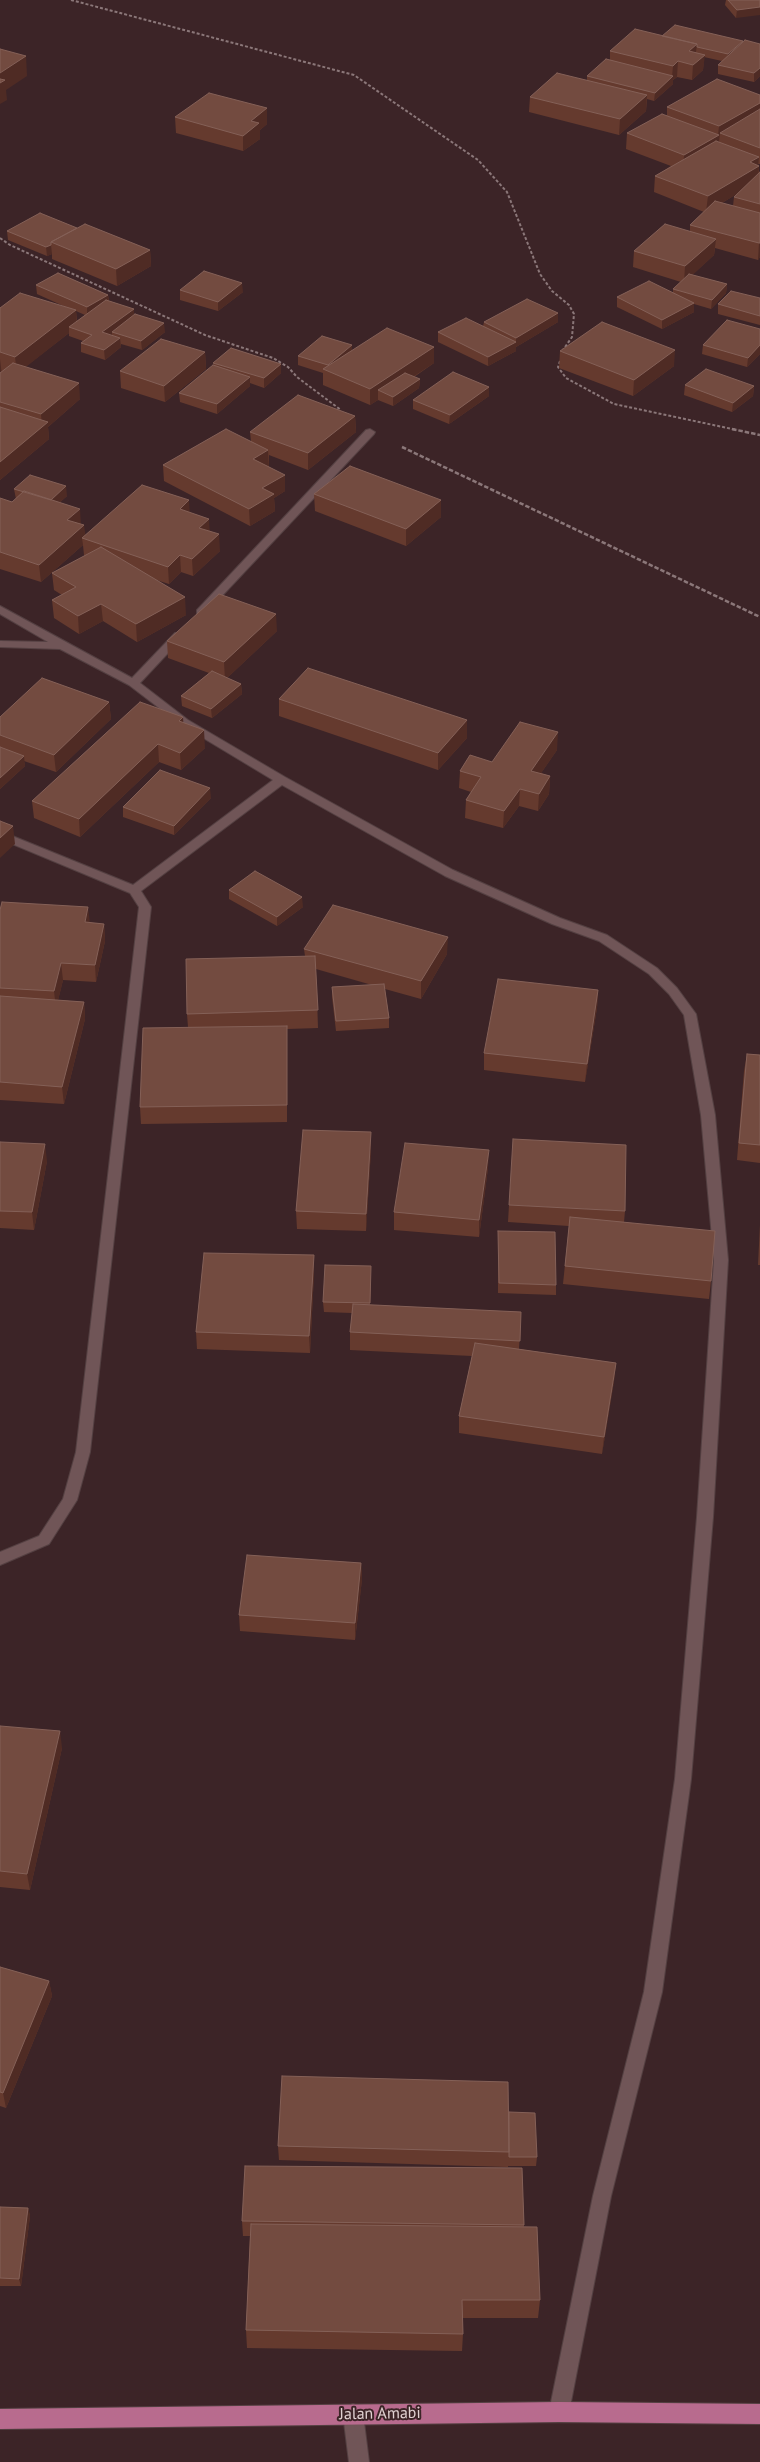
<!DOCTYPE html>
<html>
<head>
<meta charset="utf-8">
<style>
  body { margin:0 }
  canvas { display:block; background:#3c2427 }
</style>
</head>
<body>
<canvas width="760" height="2462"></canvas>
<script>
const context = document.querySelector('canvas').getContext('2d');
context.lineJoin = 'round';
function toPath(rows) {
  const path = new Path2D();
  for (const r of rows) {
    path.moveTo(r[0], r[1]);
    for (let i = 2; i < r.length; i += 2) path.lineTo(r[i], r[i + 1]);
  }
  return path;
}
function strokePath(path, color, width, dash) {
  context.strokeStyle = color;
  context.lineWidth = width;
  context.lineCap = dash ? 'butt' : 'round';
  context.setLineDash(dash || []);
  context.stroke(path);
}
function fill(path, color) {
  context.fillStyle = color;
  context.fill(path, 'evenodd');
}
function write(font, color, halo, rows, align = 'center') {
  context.font = font + ' "PT Sans",sans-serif';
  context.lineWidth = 4;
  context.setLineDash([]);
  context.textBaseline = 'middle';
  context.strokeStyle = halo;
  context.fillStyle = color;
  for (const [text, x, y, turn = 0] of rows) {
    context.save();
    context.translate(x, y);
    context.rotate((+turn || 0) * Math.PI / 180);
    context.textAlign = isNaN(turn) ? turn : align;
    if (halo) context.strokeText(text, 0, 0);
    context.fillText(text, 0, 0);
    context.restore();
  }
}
const pathFar1 = toPath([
  [71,0,354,75,478,160,507,192,540,274,552,291,569,305,574,314,572,337,563,350],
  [0,238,10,245,205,335,273,358,288,367,297,377,341,410],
  [560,361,558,367,566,378,614,404,737,430]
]);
const path = toPath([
  [732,429,760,435],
  [402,447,760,617]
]);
const minor = toPath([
  [370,429,375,432,374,434,205,614,197,614,197,610,366,430,370,429],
  [0,606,132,678,175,633,183,633,183,637,140,683,188,720,285,777,453,870,560,918,607,935,657,968,677,988,696,1014,715,1115,728,1260,713,1517,691,1779,662,1992,611,2196,569,2412,566,2419,559,2422,552,2419,549,2412,593,2196,644,1992,675,1779,697,1517,714,1260,701,1115,684,1015,669,994,649,974,599,941,552,924,445,876,282,785,141,891,151,907,90,1452,77,1500,49,1544,0,1565,0,1552,39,1536,63,1499,76,1452,139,907,130,893,0,839,0,831,133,885,273,780,180,724,129,685,60,649,0,647,0,641,48,642,0,614,0,606],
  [353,2404,360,2407,363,2414,369,2462,349,2462,343,2414,346,2407,353,2404]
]);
const primary = toPath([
  [559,2402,760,2404,760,2424,559,2422,0,2429,0,2409,559,2402]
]);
const wall = toPath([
  [726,0,760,0,736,18,725,5],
  [743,41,743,43,760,44,760,76,754,82,718,74,718,65,722,61,704,57,703,70,692,80,677,77,673,80,673,84,654,101,647,99,646,111,619,135,529,112,530,97,587,80,587,76,610,60,610,51],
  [760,95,760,164,758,164,758,165,759,166,759,173,760,172,760,257,758,260,715,248,714,255,692,275,727,284,726,293,711,309,694,304,694,312,662,329,617,307,617,297,673,293,673,289,681,282,633,267,634,251,690,232,690,225,704,212,654,192,655,176,671,166,626,149,627,133,667,115,667,107],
  [738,193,734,197,733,206,722,203],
  [175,117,267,124,260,130,260,139,243,151,176,133],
  [77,228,150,250,151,266,117,286,52,259,52,254,47,256,8,240,7,231],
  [36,285,108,295,109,301,134,309,134,315,165,332,142,350,121,344,121,347,105,360,81,352,81,343,83,341,69,336,69,333,25,367,80,399,48,427,49,439,0,480,0,308,70,309,37,294],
  [76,311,85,315,77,321],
  [180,290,243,292,218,311,180,300],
  [760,298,760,325,718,314,718,304],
  [558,313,558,322,516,347,516,351,488,366,438,342,438,332,483,326,484,322],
  [760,329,760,354,747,367,702,354,703,345],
  [434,347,434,363,414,377,420,379,419,388,393,406,378,400,370,405,323,385,323,373,298,365,298,356,352,350],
  [560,351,674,366,633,396,559,368],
  [205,352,206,369,165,402,121,388,120,371],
  [213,363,281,364,281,373,264,388,250,383,250,386,217,414,180,402,179,393,214,365],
  [685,385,754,386,753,396,732,412,684,395],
  [489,387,489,396,449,424,413,409,413,400],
  [355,416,356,432,308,470,269,455,269,467,285,491,274,498,275,511,250,526,164,481,163,465,251,441,250,432],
  [14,489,67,496,59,503,81,524,85,536,189,500,189,512,210,531,220,551,193,576,181,572,169,584,153,579,186,615,137,642,103,621,79,634,54,618,52,600,62,595,54,590,52,573,85,556,84,555,83,545,41,582,0,569,0,498,12,502,16,499],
  [314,494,441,500,441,517,406,546,315,511],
  [277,631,227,678,241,684,242,694,212,718,182,706,181,696,209,673,168,658,167,641],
  [279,699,467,720,467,738,438,770,279,716],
  [109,702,111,719,56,772,24,761,25,766,0,789,0,717],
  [183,723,205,748,181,770,159,762,80,837,34,818,32,801],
  [557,750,541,773,550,776,549,794,538,811,519,806,503,828,465,818,466,800,471,792,459,788,460,771,492,762],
  [211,798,174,835,123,817,123,807],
  [229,890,303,907,277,926,229,899],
  [0,910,90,923,104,924,105,941,96,982,63,980,58,1000,84,1002,85,1019,64,1104,0,1100],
  [304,949,447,954,421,999,385,989,389,1018,389,1028,336,1031,332,997,332,987,372,985,316,969,318,1028,287,1029,287,1122,141,1124,140,1107,188,1027,187,1014,305,956],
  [598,990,597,1008,585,1082,484,1070,484,1053],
  [747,1054,760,1055,760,1163,737,1160,744,1071],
  [0,1142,47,1161,34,1230,0,1228],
  [371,1150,366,1231,297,1229,296,1211],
  [488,1168,479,1237,394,1230,394,1212],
  [509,1205,625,1211,624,1222,711,1281,709,1299,563,1284,569,1226,508,1222],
  [760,1225,760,1265,758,1265],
  [498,1231,556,1285,556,1295,498,1293],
  [314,1273,310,1353,197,1349,196,1332],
  [371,1275,370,1305,521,1312,519,1349,616,1363,614,1381,602,1454,459,1433,459,1416,472,1356,350,1350,350,1332,352,1313,324,1312,323,1302],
  [361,1563,362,1579,355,1640,240,1631,239,1615],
  [0,1726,62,1748,30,1890,0,1887],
  [0,1967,49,1981,52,1996,6,2108,0,2106],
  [509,2112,537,2157,536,2166,508,2166,508,2161,508,2167,279,2160,278,2146],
  [522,2168,524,2227,540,2300,538,2318,463,2318,463,2334,462,2351,247,2348,246,2330,250,2236,243,2236,242,2221],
  [0,2207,28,2208,30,2216,21,2286,0,2286]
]);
const shadedWall = toPath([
  [760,7,760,15,736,18,737,10],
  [743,41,742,49,727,63,728,54],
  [697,44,695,59,689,51],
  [705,55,703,70,692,80,693,65],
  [26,56,27,76,6,90,7,100,0,104,0,73],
  [678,61,677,77,673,80,673,84,654,101,655,93,672,77,673,66],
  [760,68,760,76,754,82,754,73],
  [647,95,646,111,619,135,620,119],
  [760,103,760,117,720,133,718,151,683,171,684,155,718,136,719,126],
  [267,108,267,124,260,130,260,139,243,151,243,136,251,121],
  [759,157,758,167,759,166,758,182,706,212,708,196,750,162],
  [716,239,714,255,684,283,685,266],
  [759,243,760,243,760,257,758,260],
  [51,245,52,254,47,256,46,247],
  [150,250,151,266,117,286,116,269],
  [242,283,243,292,218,311,218,302],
  [727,284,726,293,711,309,712,300],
  [108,295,109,304,87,316,87,307],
  [694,303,694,312,662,329,662,320],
  [134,309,134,319,112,332,112,335,103,341,102,332],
  [76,310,77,327,69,327,69,333,17,374,15,357],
  [558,313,558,322,516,347,516,351,488,366,488,357,516,342,516,338],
  [164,323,165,332,142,350,141,341],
  [120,338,121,347,105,360,104,350],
  [352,345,352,355,328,365],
  [760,345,760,354,747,367,748,358],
  [434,347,434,363,387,394,378,390,378,400,370,405,370,389],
  [675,350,674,366,633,396,634,380],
  [205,352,206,369,165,402,164,386],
  [0,359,2,376,0,377],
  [281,364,281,373,264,388,264,378],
  [250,377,250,386,217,414,217,404],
  [420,379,419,388,393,406,393,397],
  [79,383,80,399,48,427,49,439,0,480,0,462,42,427,41,414],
  [754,386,753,396,732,412,733,403],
  [489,387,489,396,449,424,450,415],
  [355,416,356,432,308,470,308,453],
  [268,450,269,467,253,459],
  [285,475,285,491,274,498,275,511,250,526,249,509,262,488],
  [66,486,67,496,51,510,50,500],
  [189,500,190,517,180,509],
  [441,500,441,517,406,546,406,529],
  [80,509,81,526,67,520],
  [209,519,210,536,199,528],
  [84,525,86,539,82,538,83,545,41,582,39,565],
  [219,534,220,551,193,576,192,559],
  [180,555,181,572,169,584,168,567],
  [185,597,186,615,137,642,136,624],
  [101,604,103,621,79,634,78,616],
  [276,614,277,631,225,680,224,662],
  [241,684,242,694,212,718,211,709],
  [109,702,111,719,56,772,54,755],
  [183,717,184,734,179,721],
  [467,720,467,738,438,770,438,753],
  [204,730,205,748,181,770,180,753],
  [558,732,557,750,531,788,531,771],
  [158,744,159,762,80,837,79,819],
  [24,756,25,766,0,789,0,778],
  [550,776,549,794,538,811,539,794],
  [210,788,211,798,174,835,174,826],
  [520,789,519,806,503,828,504,811],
  [13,826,15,844,0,858,0,838],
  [302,897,303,907,277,926,277,917],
  [88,907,90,924,85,922],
  [104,924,105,941,96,982,95,965],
  [448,937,447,954,421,999,421,981],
  [61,963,63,980,56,1009,54,991],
  [598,990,597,1008,585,1082,587,1064],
  [84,1002,85,1019,64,1104,62,1087],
  [371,1132,371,1150,366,1231,366,1214],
  [45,1144,47,1161,34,1230,32,1212],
  [489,1150,488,1168,479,1237,479,1220],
  [314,1255,314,1273,310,1353,309,1336],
  [616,1363,614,1381,602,1454,604,1437],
  [361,1563,362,1579,355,1640,355,1623],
  [60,1731,62,1748,30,1890,27,1874],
  [49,1981,52,1996,6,2108,3,2093],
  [28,2208,30,2216,21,2286,19,2279]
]);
const building = toPath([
  [728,0,760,0,760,7,737,10,728,0],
  [675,25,743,41,728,54,697,47,697,44,662,36,675,25],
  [635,29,697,44,689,51,705,55,693,65,678,61,673,66,610,51,635,29],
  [745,40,760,44,760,68,754,73,718,65,745,40],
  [0,49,26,56,0,73,0,49],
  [606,59,673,76,655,93,587,76,606,59],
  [557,73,647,95,620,119,530,97,557,73],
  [0,79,5,80,0,83,0,79],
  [717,79,760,95,760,103,719,126,667,107,717,79],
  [209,93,267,108,251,121,259,123,243,136,175,117,209,93],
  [760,109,760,148,720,133,760,109],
  [662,114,719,135,684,155,627,133,662,114],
  [716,141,759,157,750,162,759,166,708,196,655,176,716,141],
  [760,172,760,204,734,197,760,172],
  [715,201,760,213,760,243,759,243,690,225,715,201],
  [40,213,77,228,51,242,51,245,46,247,7,231,40,213],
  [85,224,150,250,116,269,51,242,85,224],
  [665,224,716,239,685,266,634,251,665,224],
  [204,271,242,283,218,302,180,290,204,271],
  [58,273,108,295,87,307,36,285,58,273],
  [689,274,727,284,712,300,673,289,689,274],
  [649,281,694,303,662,320,617,297,649,281],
  [731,291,760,298,760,316,718,304,731,291],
  [20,293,76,310,15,357,0,352,0,308,20,293],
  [527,299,558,313,516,338,484,322,527,299],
  [106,300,134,309,102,332,120,338,104,350,81,343,92,335,69,327,106,300],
  [135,314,164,323,141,341,112,332,135,314],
  [466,318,516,342,488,357,438,332,466,318],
  [727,320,760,329,760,345,748,358,703,345,727,320],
  [602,322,675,350,634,380,560,351,602,322],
  [387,328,434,347,370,389,323,369,387,328],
  [322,336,352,345,328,365,298,356,322,336],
  [161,339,205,352,164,386,120,371,161,339],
  [231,348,281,364,264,378,213,363,231,348],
  [13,363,79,383,41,414,0,402,0,373,13,363],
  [213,365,250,377,217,404,179,393,213,365],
  [706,369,754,386,733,403,685,385,706,369],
  [453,372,489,387,450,415,413,400,453,372],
  [405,373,420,379,393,397,378,390,405,373],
  [298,395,355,416,308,453,250,432,298,395],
  [0,407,48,422,0,462,0,407],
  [226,429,268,450,253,459,285,475,262,488,274,494,249,509,163,465,226,429],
  [350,466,441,500,406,529,314,494,350,466],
  [30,475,66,486,51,500,14,489,30,475],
  [142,485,189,500,180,509,209,519,199,528,219,534,192,559,180,555,168,567,82,538,142,485],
  [24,491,80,509,67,520,84,525,39,565,0,552,0,498,12,502,24,491],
  [101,547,185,597,136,624,101,604,78,616,52,600,76,587,52,573,101,547],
  [219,594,276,614,224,662,167,641,219,594],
  [308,668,467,720,438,753,279,699,308,668],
  [212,671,241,684,211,709,181,696,212,671],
  [42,678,109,702,54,755,0,735,0,717,42,678],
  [140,702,183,717,179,721,204,730,180,753,158,744,79,819,32,801,140,702],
  [520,722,558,732,531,771,550,776,539,794,520,789,504,811,466,800,481,777,460,771,470,755,492,762,520,722],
  [0,747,24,756,0,778,0,747],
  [160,770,210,788,174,826,123,807,160,770],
  [0,821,13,826,0,838,0,821],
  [255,871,302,897,277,917,229,890,255,871],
  [2,902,88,907,85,922,104,924,95,965,61,963,54,991,0,988,0,910,2,902],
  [333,905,448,937,421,981,304,949,333,905],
  [315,956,318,1010,187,1014,186,959,315,956],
  [498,979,598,990,587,1064,484,1053,498,979],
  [384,984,389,1018,336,1021,332,987,384,984],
  [0,996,84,1002,62,1087,0,1082,0,996],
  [287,1026,287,1105,140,1107,143,1028,287,1026],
  [747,1054,760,1055,760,1145,739,1143,747,1054],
  [303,1130,371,1132,366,1214,296,1211,303,1130],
  [513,1139,626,1145,625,1211,509,1205,513,1139],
  [0,1142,45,1144,32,1212,0,1211,0,1142],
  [405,1143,489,1150,479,1220,394,1212,405,1143],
  [570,1217,715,1231,711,1281,565,1266,570,1217],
  [498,1231,555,1232,556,1285,499,1283,498,1231],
  [204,1253,314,1255,309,1336,196,1332,204,1253],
  [325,1265,371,1266,370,1303,323,1302,325,1265],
  [353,1304,521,1312,520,1341,350,1332,353,1304],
  [475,1343,616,1363,604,1437,459,1416,475,1343],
  [247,1555,361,1563,355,1623,239,1615,247,1555],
  [0,1726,60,1731,27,1874,0,1871,0,1726],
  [0,1967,49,1981,3,2093,0,2092,0,1967],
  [282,2076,508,2082,509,2152,278,2146,282,2076],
  [509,2112,535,2113,537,2157,509,2157,509,2112],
  [245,2166,522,2168,524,2225,242,2221,245,2166],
  [0,2207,28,2208,19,2279,0,2278,0,2207],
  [251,2224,537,2227,540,2300,462,2300,463,2334,246,2330,251,2224]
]);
const nearStreetnames = [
  ["Jalan Amabi",380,2414,-1]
];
strokePath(minor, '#544042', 2);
strokePath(primary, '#544042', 2);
strokePath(pathFar1, '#8b7779', 2, [3, 2]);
strokePath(path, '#8b7779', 2.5, [4.5, 2]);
fill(minor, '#705557');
fill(primary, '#b86b8e');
fill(wall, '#653a2e');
fill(shadedWall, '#4f2b24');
fill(building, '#734b40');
strokePath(building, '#846057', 1);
write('16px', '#e1d1d2', '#3c2427', nearStreetnames);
</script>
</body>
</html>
